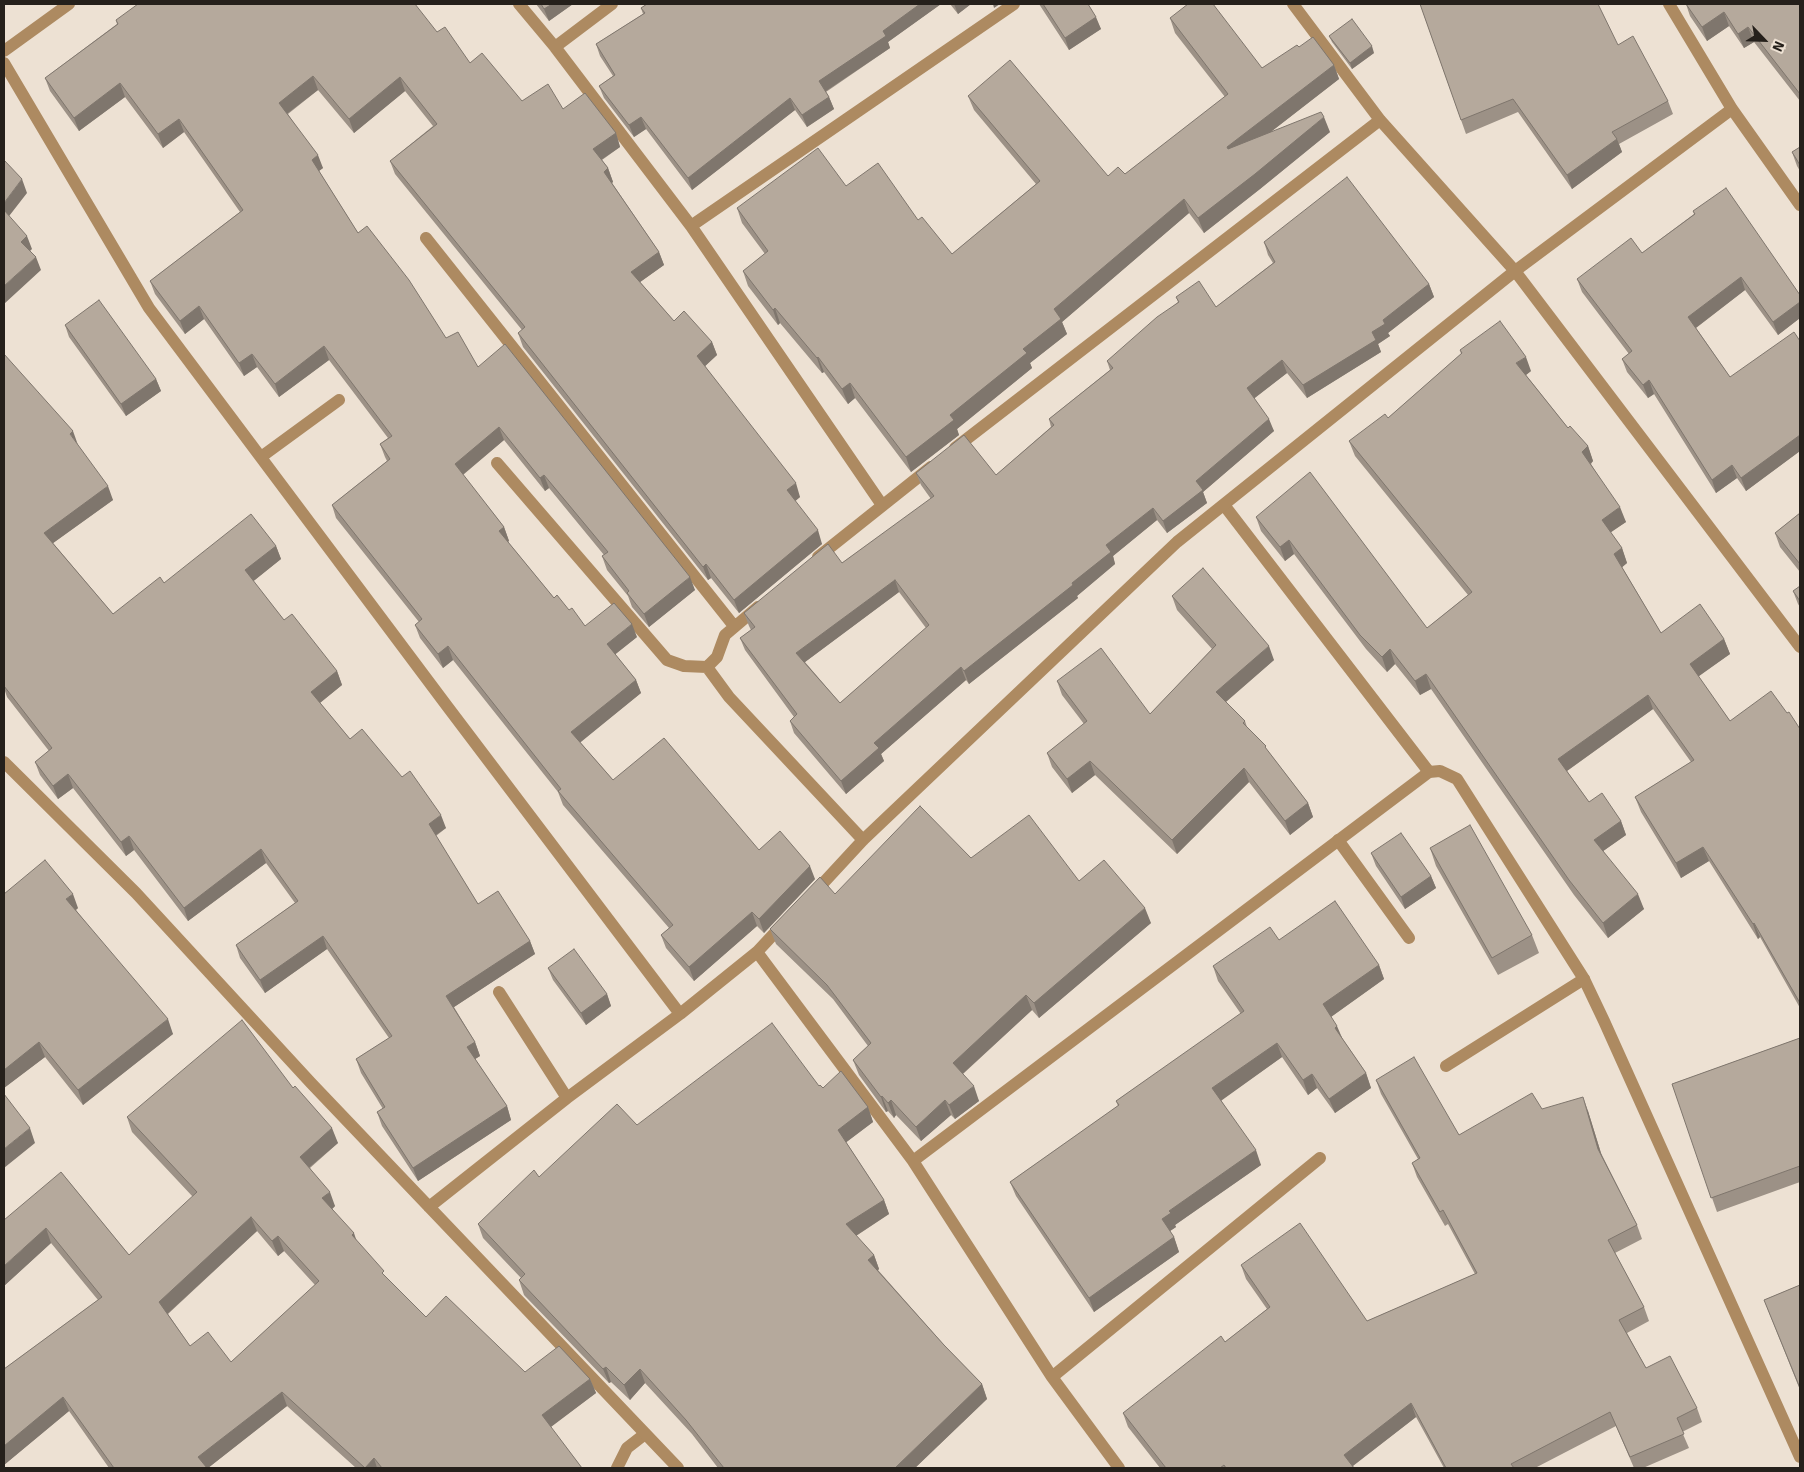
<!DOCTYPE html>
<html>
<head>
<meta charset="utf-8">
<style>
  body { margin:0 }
  #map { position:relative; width:1804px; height:1472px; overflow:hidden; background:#ede1d3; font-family:Signika,sans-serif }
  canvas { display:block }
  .frame { position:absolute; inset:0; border:5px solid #25201b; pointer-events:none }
  .north { position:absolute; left:1739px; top:15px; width:50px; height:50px; -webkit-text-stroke:4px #ede1d3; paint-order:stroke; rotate:114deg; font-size:14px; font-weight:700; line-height:20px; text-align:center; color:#25201b }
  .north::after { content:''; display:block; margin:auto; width:18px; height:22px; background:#25201b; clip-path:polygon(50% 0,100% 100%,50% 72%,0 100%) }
</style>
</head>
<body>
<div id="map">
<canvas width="1804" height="1472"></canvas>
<div class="frame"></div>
<div class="north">N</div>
</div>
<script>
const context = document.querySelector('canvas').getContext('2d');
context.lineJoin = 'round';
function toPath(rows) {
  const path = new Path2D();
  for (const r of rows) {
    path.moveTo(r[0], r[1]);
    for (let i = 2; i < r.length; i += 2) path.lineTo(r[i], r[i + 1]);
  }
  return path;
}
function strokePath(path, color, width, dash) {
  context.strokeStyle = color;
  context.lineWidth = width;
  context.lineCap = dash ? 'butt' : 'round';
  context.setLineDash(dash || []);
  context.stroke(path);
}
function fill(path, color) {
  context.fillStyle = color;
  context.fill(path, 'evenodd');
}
const lane = toPath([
  [1224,505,1429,772],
  [1338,840,1409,938],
  [1446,1066,1584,979],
  [617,1468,627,1448,645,1434]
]);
const street = toPath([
  [519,4,555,47,691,226,882,505],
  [1293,4,1380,120,1515,271,1800,647],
  [1669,4,1732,109,1800,205],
  [555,47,612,4],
  [4,51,69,4],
  [4,63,149,308,447,706,680,1014],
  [691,226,1014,4],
  [426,238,734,626],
  [955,448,1380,120],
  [261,457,339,400],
  [497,463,667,660,684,666,707,667],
  [818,557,931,467],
  [758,607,725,635,717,657,707,667,729,697,863,840],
  [4,762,136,893,311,1083,678,1468],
  [814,893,863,840,1177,542,1515,271,1732,109],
  [757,952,913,1161,1052,1377,1119,1468],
  [499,992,567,1098],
  [913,1161,1429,772,1440,771,1457,779,1584,979,1604,1021,1800,1457],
  [429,1207,567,1098,680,1014,757,952,784,923],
  [1052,1377,1320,1158]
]);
const wall = toPath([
  [536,4,573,4,549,21],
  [647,4,941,4,888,42,890,48,826,92,829,97,834,109,807,127,795,110,692,190,646,129,634,137,604,98,599,86,613,76,600,56,596,44,643,14,641,8],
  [950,4,971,4,958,14],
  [1039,4,1088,4,1101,29,1069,50],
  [1420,4,1618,45,1668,101,1673,114,1619,144,1622,152,1572,189,1518,112,1466,134],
  [1686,4,1800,4,1800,101,1754,42,1744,48,1729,26,1707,41,1690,16],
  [1170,18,1262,68,1299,47,1334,65,1339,79,1272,131,1330,132,1260,189,1204,233,1189,213,1062,322,1067,334,1030,363,1032,368,957,429,959,435,911,472,855,398,848,404,824,372,822,373,780,323,778,325,748,286,743,271,765,254,742,223,737,208,846,186,918,220,952,254,1036,184,974,110,968,96,1108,176,1125,174,1225,97,1175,33],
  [116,20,437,32,470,63,522,101,563,109,616,133,620,147,602,160,608,168,613,182,612,183,659,252,664,265,640,282,674,321,712,342,717,355,705,366,800,497,795,501,822,544,739,613,711,578,708,580,523,347,518,333,522,330,395,174,390,161,433,126,405,91,354,133,318,90,288,114,323,168,319,171,358,233,446,338,478,367,695,590,649,627,632,607,628,596,607,570,602,556,604,555,549,488,545,491,504,440,463,475,504,527,509,541,508,542,554,598,569,610,585,626,637,637,615,654,636,680,641,693,580,742,613,780,759,850,815,879,764,933,757,926,694,981,666,948,661,935,669,928,563,805,558,792,453,660,443,668,420,638,415,625,419,622,336,518,332,505,387,461,385,457,380,444,388,438,329,360,279,397,257,367,244,376,204,319,185,334,155,294,150,281,240,212,184,132,163,148,125,97,79,131,50,91,45,78,117,24],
  [1329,36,1374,53,1352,69,1332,42],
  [1800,147,1800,171,1797,166,1792,152],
  [1693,211,1800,295,1800,318,1778,335,1745,290,1696,328,1730,377,1800,341,1800,451,1746,491,1737,478,1716,493,1654,394,1648,398,1627,372,1622,359,1629,354,1582,292,1577,279,1642,253,1694,214],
  [1264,242,1429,284,1434,297,1388,333,1390,336,1378,344,1381,352,1307,398,1287,373,1254,398,1274,431,1203,492,1207,503,1167,533,1157,520,1113,556,1115,564,1077,596,1078,598,969,684,966,680,881,754,884,761,846,794,794,733,790,721,794,717,745,650,740,638,751,630,749,626,744,613,842,563,931,499,921,485,916,473,996,475,1051,427,1049,419,1110,370,1107,361,1178,302,1176,297,1216,307,1273,263,1268,255],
  [899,592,926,628,840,703,805,662],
  [65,325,156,379,161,391,126,416,69,337],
  [1460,350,1531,371,1526,375,1568,428,1588,446,1593,461,1591,464,1626,522,1610,532,1622,548,1627,563,1622,567,1661,633,1724,639,1730,654,1698,676,1730,721,1787,713,1800,729,1800,1008,1760,937,1758,939,1709,861,1681,878,1641,812,1635,797,1691,762,1653,709,1567,771,1589,802,1621,821,1626,835,1603,851,1644,909,1608,938,1574,895,1431,689,1420,695,1395,664,1387,672,1366,649,1294,554,1285,561,1261,531,1256,517,1427,628,1468,595,1355,456,1349,441,1388,418,1461,354],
  [4,354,77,445,113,500,53,543,113,614,164,583,276,546,281,559,253,581,284,620,337,671,342,685,320,703,350,739,446,828,436,836,478,904,530,941,535,954,454,1007,475,1042,480,1056,475,1059,507,1106,511,1120,418,1181,382,1126,377,1112,383,1109,361,1073,356,1059,389,1038,327,949,265,993,240,958,236,945,295,903,266,863,188,921,134,850,126,856,73,788,58,799,40,775,35,762,49,751,7,697,4,688],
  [1800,513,1800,572,1780,547,1775,533],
  [1800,586,1800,607,1798,604,1793,591],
  [1172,596,1274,660,1226,702,1245,721,1247,727,1268,751,1308,803,1313,817,1290,835,1249,782,1177,854,1095,775,1072,793,1052,767,1047,753,1084,724,1062,695,1057,681,1150,714,1212,649,1177,610],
  [1430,848,1532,935,1539,953,1498,975,1436,866],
  [1371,853,1431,876,1436,888,1405,909,1376,866],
  [971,858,1079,881,1151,923,1039,1018,1032,1010,963,1074,979,1101,955,1119,951,1115,921,1141,896,1115,894,1118,888,1111,886,1112,859,1075,853,1060,868,1046,833,999,776,944,770,929,835,894],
  [4,894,78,908,76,910,173,1034,83,1105,45,1057,4,1088],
  [1279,940,1379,965,1384,979,1331,1017,1342,1038,1366,1073,1371,1088,1335,1113,1317,1088,1308,1095,1282,1057,1221,1100,1261,1165,1175,1225,1176,1227,1170,1231,1174,1237,1179,1252,1094,1312,1016,1196,1010,1182,1118,1106,1116,1101,1241,1014,1218,981,1213,966],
  [548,968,607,994,611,1006,586,1025,553,980],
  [1800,1038,1800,1182,1717,1212,1672,1084],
  [1376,1080,1459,1135,1542,1109,1588,1111,1601,1153,1637,1225,1642,1239,1615,1253,1644,1307,1649,1321,1627,1333,1646,1368,1697,1408,1702,1422,1682,1432,1689,1448,1643,1468,1634,1468,1616,1426,1535,1468,1444,1468,1416,1417,1353,1466,1354,1468,1160,1468,1128,1427,1123,1413,1225,1342,1267,1309,1246,1279,1241,1265,1367,1321,1475,1274,1448,1224,1445,1226,1417,1177,1412,1163,1418,1159,1381,1094],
  [819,1086,823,1088,868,1107,873,1122,846,1142,884,1200,889,1214,856,1236,874,1255,879,1269,878,1270,944,1345,982,1384,987,1399,915,1468,718,1468,692,1434,645,1383,630,1400,611,1382,609,1383,524,1295,519,1280,521,1278,483,1238,478,1224,539,1177,637,1125],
  [293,1088,338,1143,310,1168,335,1206,332,1209,386,1278,426,1317,525,1372,590,1379,596,1393,550,1427,582,1468,356,1468,287,1406,208,1468,109,1468,69,1411,4,1465,4,1369,98,1300,51,1243,4,1286,61,1172,129,1255,193,1197,132,1132,127,1117],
  [257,1231,278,1256,284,1251,315,1285,231,1362,190,1346,168,1314],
  [1800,1285,1800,1390,1764,1300]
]);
const shadedWall = toPath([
  [552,4,573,4,549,21,544,9],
  [920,4,941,4,888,42,890,48,823,93,819,81,883,31],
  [954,4,971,4,958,14],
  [993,4,1000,4,994,8],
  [1724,12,1729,26,1707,41,1702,27],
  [1096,17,1101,29,1069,50,1065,38],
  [1748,27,1754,42,1744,48,1738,34],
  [1372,46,1374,53,1352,69,1350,63],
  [1334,65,1339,79,1232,162,1227,147],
  [313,76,318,90,284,116,279,103],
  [400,77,405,91,354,133,349,119],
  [120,83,125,97,79,131,74,118],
  [829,97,834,109,807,127,802,115],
  [790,98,795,110,692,190,688,178],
  [641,117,646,129,634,137,629,125],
  [1324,117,1330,132,1260,189,1204,233,1198,218],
  [179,119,184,132,163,148,158,134],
  [616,133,620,147,598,162,593,149],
  [1617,139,1622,152,1572,189,1567,175],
  [318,155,323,168,316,173,312,160],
  [608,168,613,182,609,185,604,172],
  [22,179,27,193,6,220,4,215,4,203],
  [1184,199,1189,213,1062,322,1067,334,1030,363,1032,368,957,429,959,435,911,472,906,457,950,415,1023,349,1054,309],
  [27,236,32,249,26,255,21,242],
  [659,252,664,265,636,285,631,272],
  [36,257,41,270,4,304,4,286],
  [1741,277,1745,290,1693,330,1688,317],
  [1429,284,1434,297,1388,333,1390,336,1378,344,1381,352,1307,398,1303,385,1372,332,1383,320],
  [1800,302,1800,318,1778,335,1773,322],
  [199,306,204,319,185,334,180,321],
  [775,308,780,323,778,325,773,310],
  [712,342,717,355,702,369,697,356],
  [324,346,329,360,279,397,275,384],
  [252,354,257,367,244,376,239,363],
  [818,357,824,372,822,373,817,358],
  [1526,357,1531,371,1522,378,1516,363],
  [1282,360,1287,373,1251,401,1247,388],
  [156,379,161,391,126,416,121,404],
  [1649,380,1654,394,1648,398,1643,385],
  [850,383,855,398,848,404,842,389],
  [1269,419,1274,431,1203,492,1207,503,1167,533,1163,521,1196,481],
  [499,427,504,440,460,477,455,464],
  [73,431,78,445,70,434],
  [1800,435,1800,451,1746,491,1741,478],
  [1588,446,1593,461,1588,466,1582,452],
  [1732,465,1737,478,1716,493,1712,480],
  [544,475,549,488,545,491,540,478],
  [796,483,800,497,792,504,787,490],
  [108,486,113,500,49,546,44,533],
  [1620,507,1626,522,1607,535,1602,520],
  [1153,508,1157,520,1113,556,1115,564,1077,596,1078,598,969,684,964,671,1072,583,1106,545],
  [504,527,509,541,504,544,499,531],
  [818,530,822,544,739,613,734,600],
  [1289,540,1294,554,1285,561,1280,547],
  [276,546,281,559,250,584,245,570],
  [1622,548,1627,563,1620,569,1614,554],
  [706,564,711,578,708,580,703,567],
  [690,577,695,590,649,627,644,614],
  [895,580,899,592,801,665,796,653],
  [632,624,637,637,612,657,607,644],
  [1724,639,1730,654,1695,679,1690,664],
  [448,646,453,660,443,668,438,654],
  [1269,646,1274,660,1221,706,1216,692],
  [1390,649,1395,664,1387,672,1382,657],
  [961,667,966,680,881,754,884,761,846,794,841,781,874,743],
  [337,671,342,685,316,706,311,692],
  [1426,674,1431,689,1420,695,1415,681],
  [636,680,641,693,576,746,571,732],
  [1648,695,1653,709,1564,773,1558,759],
  [1090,761,1095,775,1072,793,1067,779],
  [1244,768,1249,782,1177,854,1172,840],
  [68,774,73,788,58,799,53,786],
  [1308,803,1313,817,1290,835,1285,821],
  [441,815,446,828,433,837,429,824],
  [1621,821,1626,835,1599,854,1594,840],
  [129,836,134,850,126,856,121,842],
  [1703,847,1709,861,1681,878,1676,863],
  [261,849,266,863,188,921,184,908],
  [810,866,815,879,764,933,759,919],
  [1431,876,1436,888,1405,909,1401,897],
  [73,894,78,908,72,913,66,899],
  [1638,894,1644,909,1608,938,1603,923],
  [1145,908,1151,923,1039,1018,1034,1003],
  [752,912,757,926,694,981,689,967],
  [1754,923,1760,937,1758,939,1753,924],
  [323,936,327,949,265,993,260,980],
  [530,941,535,954,451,1009,446,996],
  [1379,965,1384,979,1328,1019,1323,1004],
  [607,994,611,1006,586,1025,581,1013],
  [1026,995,1032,1010,958,1078,953,1063],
  [168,1019,173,1034,83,1105,78,1090],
  [1337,1026,1343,1040,1335,1028],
  [39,1042,45,1057,4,1088,4,1070],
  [475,1042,480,1056,472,1061,467,1047],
  [1277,1043,1282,1057,1218,1103,1212,1088],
  [1366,1073,1371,1088,1335,1113,1329,1099],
  [1312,1074,1317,1088,1308,1095,1303,1080],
  [974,1086,979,1101,955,1119,949,1105],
  [882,1096,888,1111,886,1112,881,1097],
  [1583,1097,1588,1111,1604,1163,1598,1149],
  [891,1100,896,1115,894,1118,888,1103],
  [945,1100,951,1115,921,1141,916,1127],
  [507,1106,511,1120,418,1181,413,1168],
  [868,1107,873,1122,844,1144,838,1130],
  [30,1128,35,1143,4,1168,4,1149],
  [332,1128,338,1143,305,1171,300,1157],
  [1256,1150,1261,1165,1175,1225,1176,1227,1167,1233,1162,1219,1169,1211],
  [330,1192,335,1206,328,1213,322,1198],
  [884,1200,889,1214,851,1239,846,1224],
  [251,1217,257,1231,165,1316,159,1302],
  [46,1228,51,1243,4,1286,4,1266],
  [354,1233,359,1248,352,1235],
  [278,1236,284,1251,278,1256,272,1241],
  [1174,1237,1179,1252,1094,1312,1089,1298],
  [874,1255,879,1269,874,1274,868,1260],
  [606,1367,611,1382,609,1383,603,1369],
  [640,1369,645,1383,630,1400,624,1385],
  [590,1379,596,1393,547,1430,542,1415],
  [982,1384,987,1399,915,1468,896,1468,896,1467],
  [282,1392,287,1406,208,1468,202,1468,198,1457],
  [63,1397,69,1411,4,1465,4,1446],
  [1411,1403,1416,1417,1350,1468,1344,1455],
  [374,1458,377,1468,365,1468]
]);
const building = toPath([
  [138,4,415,4,437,32,445,27,470,63,482,53,522,101,548,84,563,109,585,93,616,133,593,149,608,168,604,172,659,252,631,272,674,321,684,311,712,342,697,356,796,483,787,490,818,530,734,600,706,564,703,567,518,333,525,327,390,161,437,124,400,77,349,119,313,76,279,103,318,155,312,160,358,233,367,226,409,280,446,338,458,332,478,367,505,344,690,577,644,614,627,593,629,591,602,556,608,552,544,475,540,478,499,427,455,464,504,527,499,531,554,598,557,595,569,610,572,608,585,626,614,603,632,624,607,644,636,680,571,732,613,780,664,738,759,850,780,831,810,866,759,919,752,912,689,967,661,935,673,925,558,791,561,789,448,646,438,654,415,625,422,619,332,505,390,459,380,444,392,436,324,346,275,384,252,354,239,363,199,306,180,321,150,281,243,210,179,119,158,134,120,83,74,118,45,78,118,24,116,20,138,4],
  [541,4,552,4,544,9,541,4],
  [647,4,920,4,883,31,886,36,819,81,829,97,802,115,790,98,688,178,641,117,629,125,599,86,615,75,596,44,645,13,641,8,647,4],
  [1043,4,1088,4,1096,17,1065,38,1043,4],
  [1188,4,1213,4,1262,68,1297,45,1299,47,1313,37,1334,65,1227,147,1228,149,1321,112,1324,117,1255,174,1198,218,1184,199,1054,309,1061,319,1023,349,1027,353,950,415,954,420,906,457,850,383,842,389,818,357,817,358,775,308,773,310,743,271,768,251,737,208,818,148,846,186,878,163,918,220,922,217,952,254,1040,181,968,96,1010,60,1108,176,1118,167,1125,174,1228,94,1170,18,1188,4],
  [1420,4,1598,4,1618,45,1633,36,1668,101,1612,132,1617,139,1567,175,1513,99,1461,120,1420,4],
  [1686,4,1800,4,1800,94,1748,27,1738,34,1724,12,1702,27,1686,4],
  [1352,19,1372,46,1350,63,1329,36,1352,19],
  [1800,147,1800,165,1792,152,1800,147],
  [4,160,22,179,4,203,4,160],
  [1347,177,1429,284,1383,320,1385,324,1372,332,1376,340,1303,385,1282,360,1247,388,1269,419,1196,481,1203,490,1163,521,1153,508,1106,545,1111,552,1072,583,1073,585,964,671,961,667,874,743,879,748,841,781,790,721,797,714,740,638,755,627,744,613,828,544,842,563,934,496,916,473,964,435,996,475,1054,425,1049,419,1113,368,1107,361,1157,317,1179,302,1176,297,1199,281,1216,307,1275,262,1264,242,1347,177],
  [895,580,929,625,840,703,796,653,895,580],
  [1726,188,1800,295,1800,302,1773,322,1741,277,1688,317,1730,377,1794,332,1800,341,1800,435,1741,478,1732,465,1712,480,1649,380,1643,385,1622,359,1632,351,1577,279,1631,238,1642,253,1695,214,1693,211,1726,188],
  [4,210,27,236,21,242,36,257,4,286,4,210],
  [99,300,156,379,121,404,65,325,99,300],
  [1500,321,1526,357,1516,363,1568,428,1570,426,1588,446,1582,452,1620,507,1602,520,1622,548,1614,554,1661,633,1700,604,1724,639,1690,664,1730,721,1771,691,1787,713,1789,712,1800,729,1800,1003,1754,923,1753,924,1703,847,1676,863,1635,797,1694,760,1648,695,1558,759,1589,802,1602,793,1621,821,1594,840,1638,894,1603,923,1569,880,1426,674,1415,681,1390,649,1382,657,1360,635,1289,540,1280,547,1256,517,1310,472,1427,628,1472,592,1349,441,1385,414,1388,418,1462,353,1460,350,1500,321],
  [4,354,73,431,70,434,108,486,44,533,113,614,160,577,164,583,251,514,276,546,245,570,284,620,292,614,337,671,311,692,350,739,362,729,402,777,410,771,441,815,429,824,478,904,498,891,530,941,446,996,475,1042,467,1047,507,1106,413,1168,377,1112,385,1107,356,1059,392,1036,323,936,260,980,236,945,298,901,261,849,184,908,129,836,121,842,68,774,53,786,35,762,52,748,4,686,4,682,5,682,4,681,4,354],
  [1800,513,1800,564,1775,533,1800,513],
  [1203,568,1269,646,1216,692,1245,721,1243,723,1266,746,1265,747,1308,803,1285,821,1244,768,1172,840,1090,761,1067,779,1047,753,1087,721,1057,681,1101,648,1150,714,1216,645,1172,596,1203,568],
  [1800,586,1800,601,1793,591,1800,586],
  [920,806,971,858,1029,815,1079,881,1104,860,1145,908,1034,1003,1026,995,953,1063,974,1086,949,1105,945,1100,916,1127,891,1100,888,1103,882,1096,881,1097,853,1060,871,1043,827,985,770,929,820,877,835,894,920,806],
  [1470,825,1532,935,1492,958,1430,848,1470,825],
  [1401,833,1431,876,1401,897,1371,853,1401,833],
  [45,860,73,894,66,899,168,1019,78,1090,39,1042,4,1070,4,1011,5,1011,4,1010,4,894,45,860],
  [1335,901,1379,965,1323,1004,1337,1026,1335,1028,1366,1073,1329,1099,1312,1074,1303,1080,1277,1043,1212,1088,1256,1150,1169,1211,1171,1213,1162,1219,1174,1237,1089,1298,1010,1182,1119,1105,1116,1101,1244,1011,1213,966,1270,927,1279,940,1335,901],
  [574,949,607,994,581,1013,548,968,574,949],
  [242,1020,293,1088,295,1086,332,1128,300,1157,330,1192,322,1198,354,1233,352,1235,384,1271,382,1273,426,1317,446,1296,525,1372,559,1346,590,1379,542,1415,582,1468,382,1468,374,1458,365,1468,282,1392,198,1457,207,1468,114,1468,63,1397,4,1446,4,1369,102,1297,46,1228,4,1266,4,1220,61,1172,129,1255,197,1192,127,1117,242,1020],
  [251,1217,272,1241,278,1236,319,1281,231,1362,208,1332,190,1346,159,1302,251,1217],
  [772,1023,819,1086,820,1085,823,1088,841,1071,868,1107,838,1130,884,1200,846,1224,874,1255,868,1260,944,1345,982,1384,896,1467,896,1468,724,1468,686,1420,640,1369,624,1385,606,1367,603,1369,519,1280,525,1274,478,1224,534,1170,539,1177,617,1104,637,1125,772,1023],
  [1800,1038,1800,1166,1711,1198,1672,1084,1800,1038],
  [1414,1057,1459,1135,1532,1093,1542,1109,1583,1097,1598,1149,1637,1225,1608,1240,1644,1307,1619,1320,1646,1368,1670,1356,1697,1408,1677,1418,1684,1434,1630,1457,1610,1412,1511,1464,1514,1468,1446,1468,1411,1403,1344,1455,1354,1468,1226,1468,1224,1465,1220,1468,1166,1468,1123,1413,1221,1336,1225,1342,1270,1307,1241,1265,1300,1223,1367,1321,1477,1273,1443,1210,1440,1212,1412,1163,1420,1158,1376,1080,1414,1057],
  [4,1094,30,1128,4,1149,4,1094],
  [1800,1285,1800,1388,1764,1300,1800,1285]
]);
strokePath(lane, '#ad8a61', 12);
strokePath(street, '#ad8a61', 12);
fill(wall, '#9c9186');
fill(shadedWall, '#7f766d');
fill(building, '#b5a99c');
strokePath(building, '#7f766d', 1);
</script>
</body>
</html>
